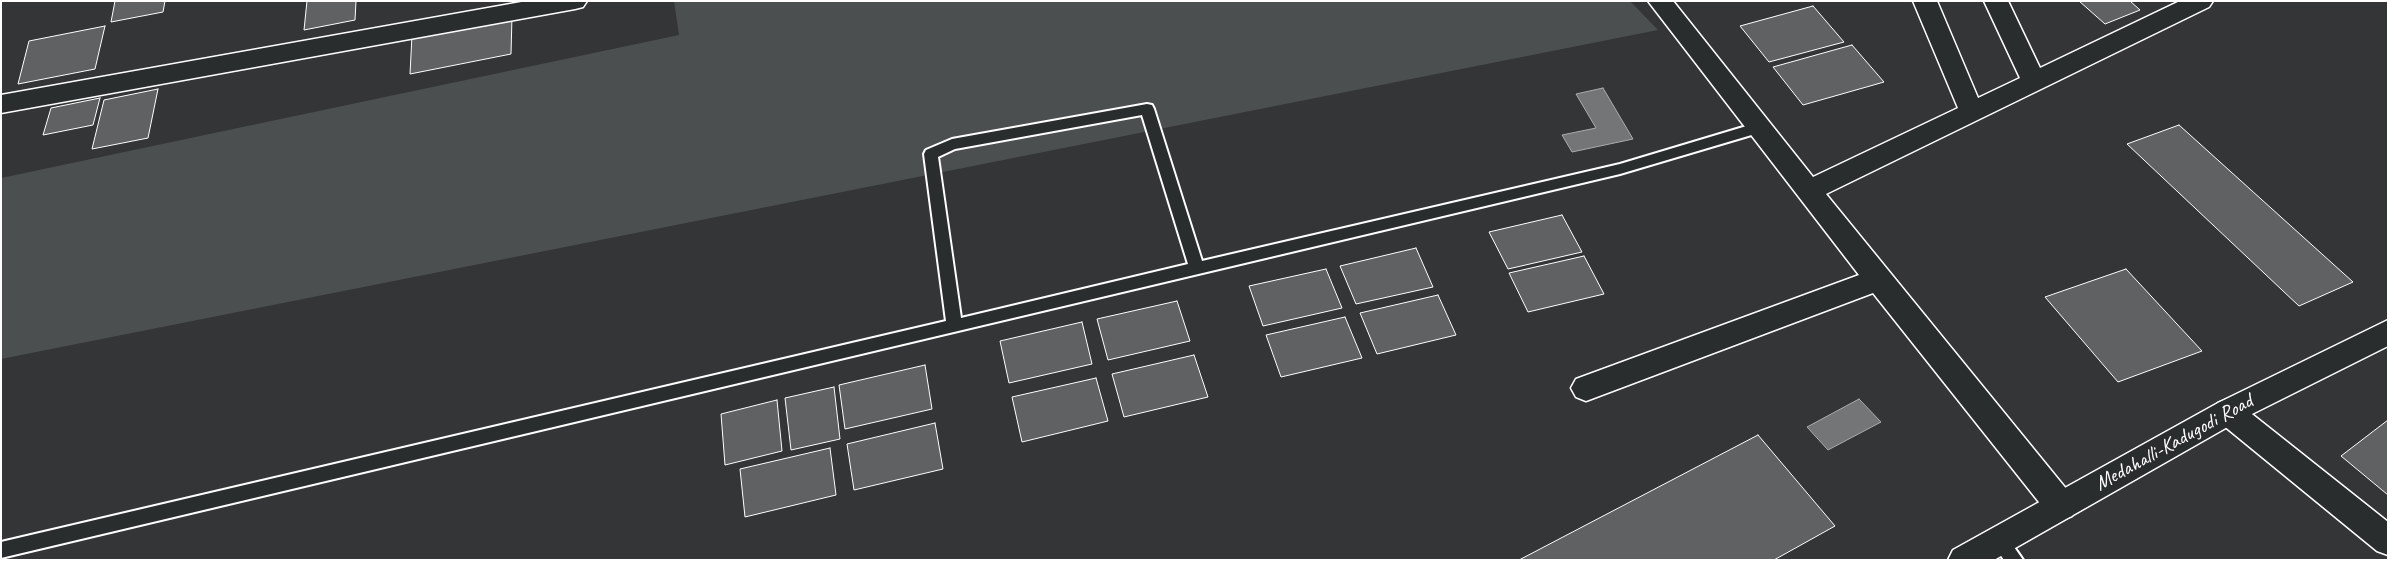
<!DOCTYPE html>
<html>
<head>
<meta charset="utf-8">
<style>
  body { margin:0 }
  #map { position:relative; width:2389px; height:561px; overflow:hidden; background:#333536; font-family:Caveat,sans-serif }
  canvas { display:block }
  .frame { position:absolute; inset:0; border:2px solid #fff; pointer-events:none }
</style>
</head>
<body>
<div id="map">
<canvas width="2389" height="561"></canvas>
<div class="frame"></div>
</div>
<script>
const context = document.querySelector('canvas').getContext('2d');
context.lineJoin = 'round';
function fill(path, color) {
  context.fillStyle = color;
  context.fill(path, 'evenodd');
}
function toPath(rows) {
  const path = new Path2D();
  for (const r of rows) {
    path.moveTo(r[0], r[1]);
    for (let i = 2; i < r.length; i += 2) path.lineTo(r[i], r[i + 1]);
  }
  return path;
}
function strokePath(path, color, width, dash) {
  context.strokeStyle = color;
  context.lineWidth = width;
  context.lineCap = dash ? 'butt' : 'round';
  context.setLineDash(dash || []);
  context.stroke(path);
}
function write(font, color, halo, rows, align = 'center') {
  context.font = font + ' Caveat,sans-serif';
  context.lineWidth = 4;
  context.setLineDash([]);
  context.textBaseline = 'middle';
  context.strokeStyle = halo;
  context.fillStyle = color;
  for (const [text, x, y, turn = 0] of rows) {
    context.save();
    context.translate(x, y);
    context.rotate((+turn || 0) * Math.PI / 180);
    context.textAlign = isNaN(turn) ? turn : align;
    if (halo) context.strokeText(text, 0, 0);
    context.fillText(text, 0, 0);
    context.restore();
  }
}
const green = toPath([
  [674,1,1630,1,1658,30,1,359,1,178,679,35]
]);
const water = toPath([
  [1603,88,1633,139,1572,152,1562,135,1596,128,1576,94,1603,88],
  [1859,399,1881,422,1828,450,1807,427,1859,399]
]);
const building = toPath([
  [115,1,165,1,163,12,111,22,115,1],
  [307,1,356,1,355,20,304,30,307,1],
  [2079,1,2130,1,2140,10,2105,24,2079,1],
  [1813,6,1844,42,1769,62,1740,26,1813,6],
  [512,16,511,54,410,74,412,35,512,16],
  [105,26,95,69,18,84,29,41,105,26],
  [1852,45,1884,82,1803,105,1773,67,1852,45],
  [158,89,148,138,92,149,104,100,158,89],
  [100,98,93,125,43,135,51,108,100,98],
  [2179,125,2353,282,2299,306,2127,144,2179,125],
  [1562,215,1582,252,1508,269,1489,232,1562,215],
  [1416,248,1433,287,1356,304,1340,266,1416,248],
  [1584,256,1604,294,1528,312,1509,273,1584,256],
  [1326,269,1342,308,1263,326,1249,286,1326,269],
  [2126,269,2202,351,2118,382,2045,297,2126,269],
  [1438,295,1456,335,1377,354,1360,313,1438,295],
  [1177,301,1190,341,1108,360,1097,319,1177,301],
  [1345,317,1362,358,1281,377,1266,335,1345,317],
  [1082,322,1092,364,1009,383,1000,341,1082,322],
  [1194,355,1208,397,1124,417,1112,374,1194,355],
  [925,365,932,409,845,429,839,385,925,365],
  [1096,378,1108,421,1022,442,1012,397,1096,378],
  [834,387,840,439,791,450,785,398,834,387],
  [777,400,782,451,725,465,721,414,777,400],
  [2388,420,2388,495,2341,456,2388,420],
  [935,423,943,469,854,490,847,444,935,423],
  [1758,435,1835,526,1774,560,1519,560,1758,435],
  [830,448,836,495,745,517,740,469,830,448]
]);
const lane = toPath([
  [1147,104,1152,105,1154,109,1202,261,1620,164,1760,122,1765,123,1767,127,1765,131,1620,174,1,558,1,542,946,321,924,154,926,150,952,139,1147,104],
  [1142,115,1188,264,961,318,938,157,955,149,1142,115],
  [1999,532,2005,534,2023,560,2004,560,1990,540,1993,534,1999,532]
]);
const street = toPath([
  [527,1,587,1,583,7,575,9,1,113,1,95,527,1],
  [1648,1,1673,1,1813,177,1958,108,1913,1,1937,1,1978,98,2020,78,1984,1,2008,1,2040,68,2180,1,2213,1,2209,7,1826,194,2072,496,2076,506,2072,516,2061,520,2050,516,1873,293,1586,401,1576,397,1571,388,1576,379,1859,275,1648,1],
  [2228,399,2238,403,2388,522,2388,555,2377,551,2218,421,2213,412,2218,403,2228,399]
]);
const secondary = toPath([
  [2388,320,2388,346,2238,421,1994,560,1948,560,1953,550,2218,403,2388,320]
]);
const streetNames = [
  ["Medahalli-Kadugodi Road",2174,443,-29]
];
fill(green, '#4c4f50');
fill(water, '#737576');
strokePath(water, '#abacad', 1);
fill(building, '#5f6162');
strokePath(building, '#fff', 1);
strokePath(lane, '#fff', 4);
strokePath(street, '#fff', 3);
strokePath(secondary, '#fff', 3);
fill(lane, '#2a2d2e');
fill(street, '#2a2d2e');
fill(secondary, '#2a2d2e');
write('21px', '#fff', '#2a2d2e', streetNames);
</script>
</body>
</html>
